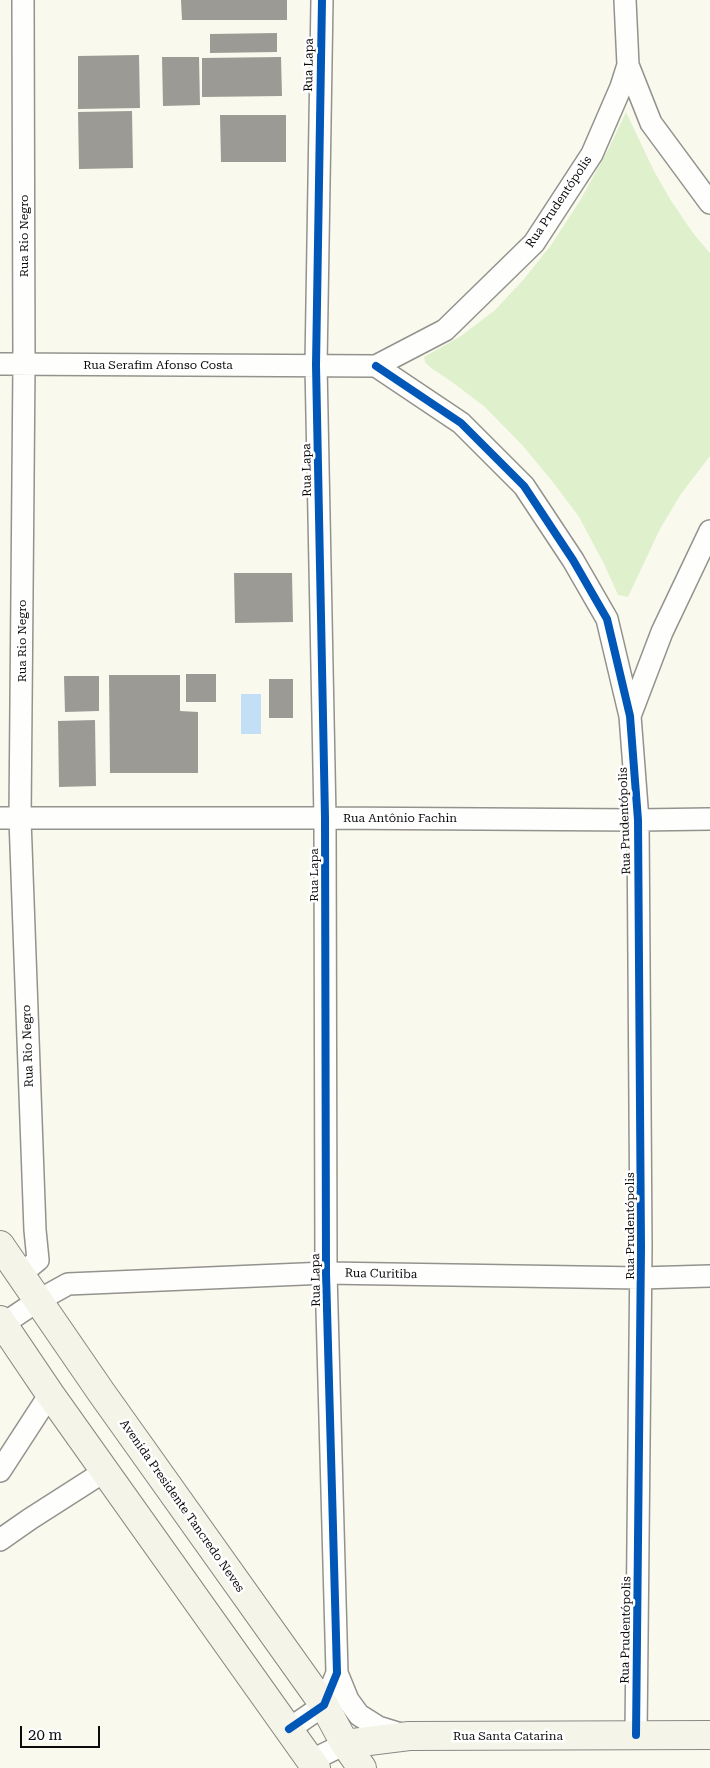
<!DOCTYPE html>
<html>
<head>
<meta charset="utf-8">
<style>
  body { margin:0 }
  #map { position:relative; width:710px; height:1768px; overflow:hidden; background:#faf9ee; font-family:"Roboto Serif",serif }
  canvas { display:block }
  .scale { position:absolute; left:20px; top:1726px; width:80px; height:22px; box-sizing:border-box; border:2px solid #0b0b0b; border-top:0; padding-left:6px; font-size:15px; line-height:18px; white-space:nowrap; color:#0b0b0b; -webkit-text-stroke:4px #fff; paint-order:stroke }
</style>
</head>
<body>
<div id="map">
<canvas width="710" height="1768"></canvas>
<div class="scale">20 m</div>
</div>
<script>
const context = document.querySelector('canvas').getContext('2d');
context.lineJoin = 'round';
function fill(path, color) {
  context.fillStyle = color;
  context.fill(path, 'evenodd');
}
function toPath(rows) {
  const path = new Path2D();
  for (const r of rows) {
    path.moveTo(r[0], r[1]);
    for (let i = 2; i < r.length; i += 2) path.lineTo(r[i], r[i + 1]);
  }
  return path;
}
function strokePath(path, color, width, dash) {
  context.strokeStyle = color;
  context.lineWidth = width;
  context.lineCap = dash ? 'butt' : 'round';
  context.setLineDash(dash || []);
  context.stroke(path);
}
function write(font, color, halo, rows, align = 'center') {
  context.font = font + ' "Roboto Serif",serif';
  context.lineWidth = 5;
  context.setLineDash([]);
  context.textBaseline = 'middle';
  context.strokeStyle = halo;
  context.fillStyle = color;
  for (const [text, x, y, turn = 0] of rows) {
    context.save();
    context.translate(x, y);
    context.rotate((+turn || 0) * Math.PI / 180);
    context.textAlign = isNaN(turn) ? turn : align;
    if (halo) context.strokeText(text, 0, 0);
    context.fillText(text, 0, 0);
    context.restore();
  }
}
const green = toPath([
  [626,112,654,171,670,199,693,233,710,253,710,456,681,494,660,529,628,597,618,595,604,564,579,517,552,481,523,446,485,407,452,382,431,368,425,362,424,357,461,336,495,310,524,279,551,245,581,199,609,148]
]);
const water = toPath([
  [241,694,261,694,261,734,241,734]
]);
const building = toPath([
  [181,0,287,0,287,20,182,20],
  [277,33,277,52,210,53,210,34],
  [139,55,140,108,78,109,78,56],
  [162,57,199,57,200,105,163,106],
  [281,57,282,96,202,97,202,58],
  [132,111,133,168,79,169,78,112],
  [220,115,286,115,286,162,221,162],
  [234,573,292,573,293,622,235,623],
  [186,674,216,674,216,702,186,702],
  [109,675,180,675,180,711,198,712,198,773,110,773],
  [64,676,99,676,99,711,65,712],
  [269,679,293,679,293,718,269,718],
  [95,720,96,786,59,787,58,721]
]);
const street = toPath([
  [628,65,651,123,710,203],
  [0,364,376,366,445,330,534,243,592,154,621,87,628,65,625,0],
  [376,366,461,423,524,486,573,560,607,619,630,716,638,820,641,1248,636,1735],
  [630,716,662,632,710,531],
  [0,818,325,818,638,820,710,819],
  [21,1274,38,1260,35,1230,20,819,24,364,23,0],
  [3,1324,39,1300,68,1284,326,1273,641,1278,710,1276],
  [0,1471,50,1394],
  [0,1540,30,1519,105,1471],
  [337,1673,348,1700,359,1715,378,1727,404,1735],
  [289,1729,324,1705,337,1673,326,1273,325,818,316,365,322,0],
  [310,1761,345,1744]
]);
const secondary = toPath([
  [0,1245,101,1392,324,1705,345,1744,362,1768],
  [0,1320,50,1394,316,1768],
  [345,1744,409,1736,710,1735]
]);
const cycleway = toPath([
  [376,366,461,423,524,486,573,560,607,619,630,716,638,820,641,1248,636,1735],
  [289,1729,324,1705,337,1673,326,1273,325,818,316,365,322,0]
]);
const streetNames = [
  ["Rua Lapa",309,65,-89],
  ["Rua Prudentópolis",559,202,-56],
  ["Rua Rio Negro",24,236,-90],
  ["Rua Serafim Afonso Costa",158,365],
  ["Rua Lapa",307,470,-91],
  ["Rua Rio Negro",22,641,-90],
  ["Rua Antônio Fachin",400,818],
  ["Rua Prudentópolis",625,821,-92],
  ["Rua Lapa",314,875,-90],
  ["Rua Rio Negro",28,1046,-92],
  ["Rua Prudentópolis",630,1226,-90],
  ["Rua Curitiba",381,1274,1],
  ["Rua Lapa",316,1280,-91],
  ["Avenida Presidente Tancredo Neves",182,1506,55],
  ["Rua Prudentópolis",626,1630,-89],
  ["Rua Santa Catarina",508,1736]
];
fill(green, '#dff1cc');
fill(water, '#c2dff6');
fill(building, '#9c9a94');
strokePath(street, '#93928d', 24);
strokePath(secondary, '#898984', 30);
strokePath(street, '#fefefc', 21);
strokePath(secondary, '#f4f4e8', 28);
strokePath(cycleway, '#0057b8', 8);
write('12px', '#0b0b0b', '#fff', streetNames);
</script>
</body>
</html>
